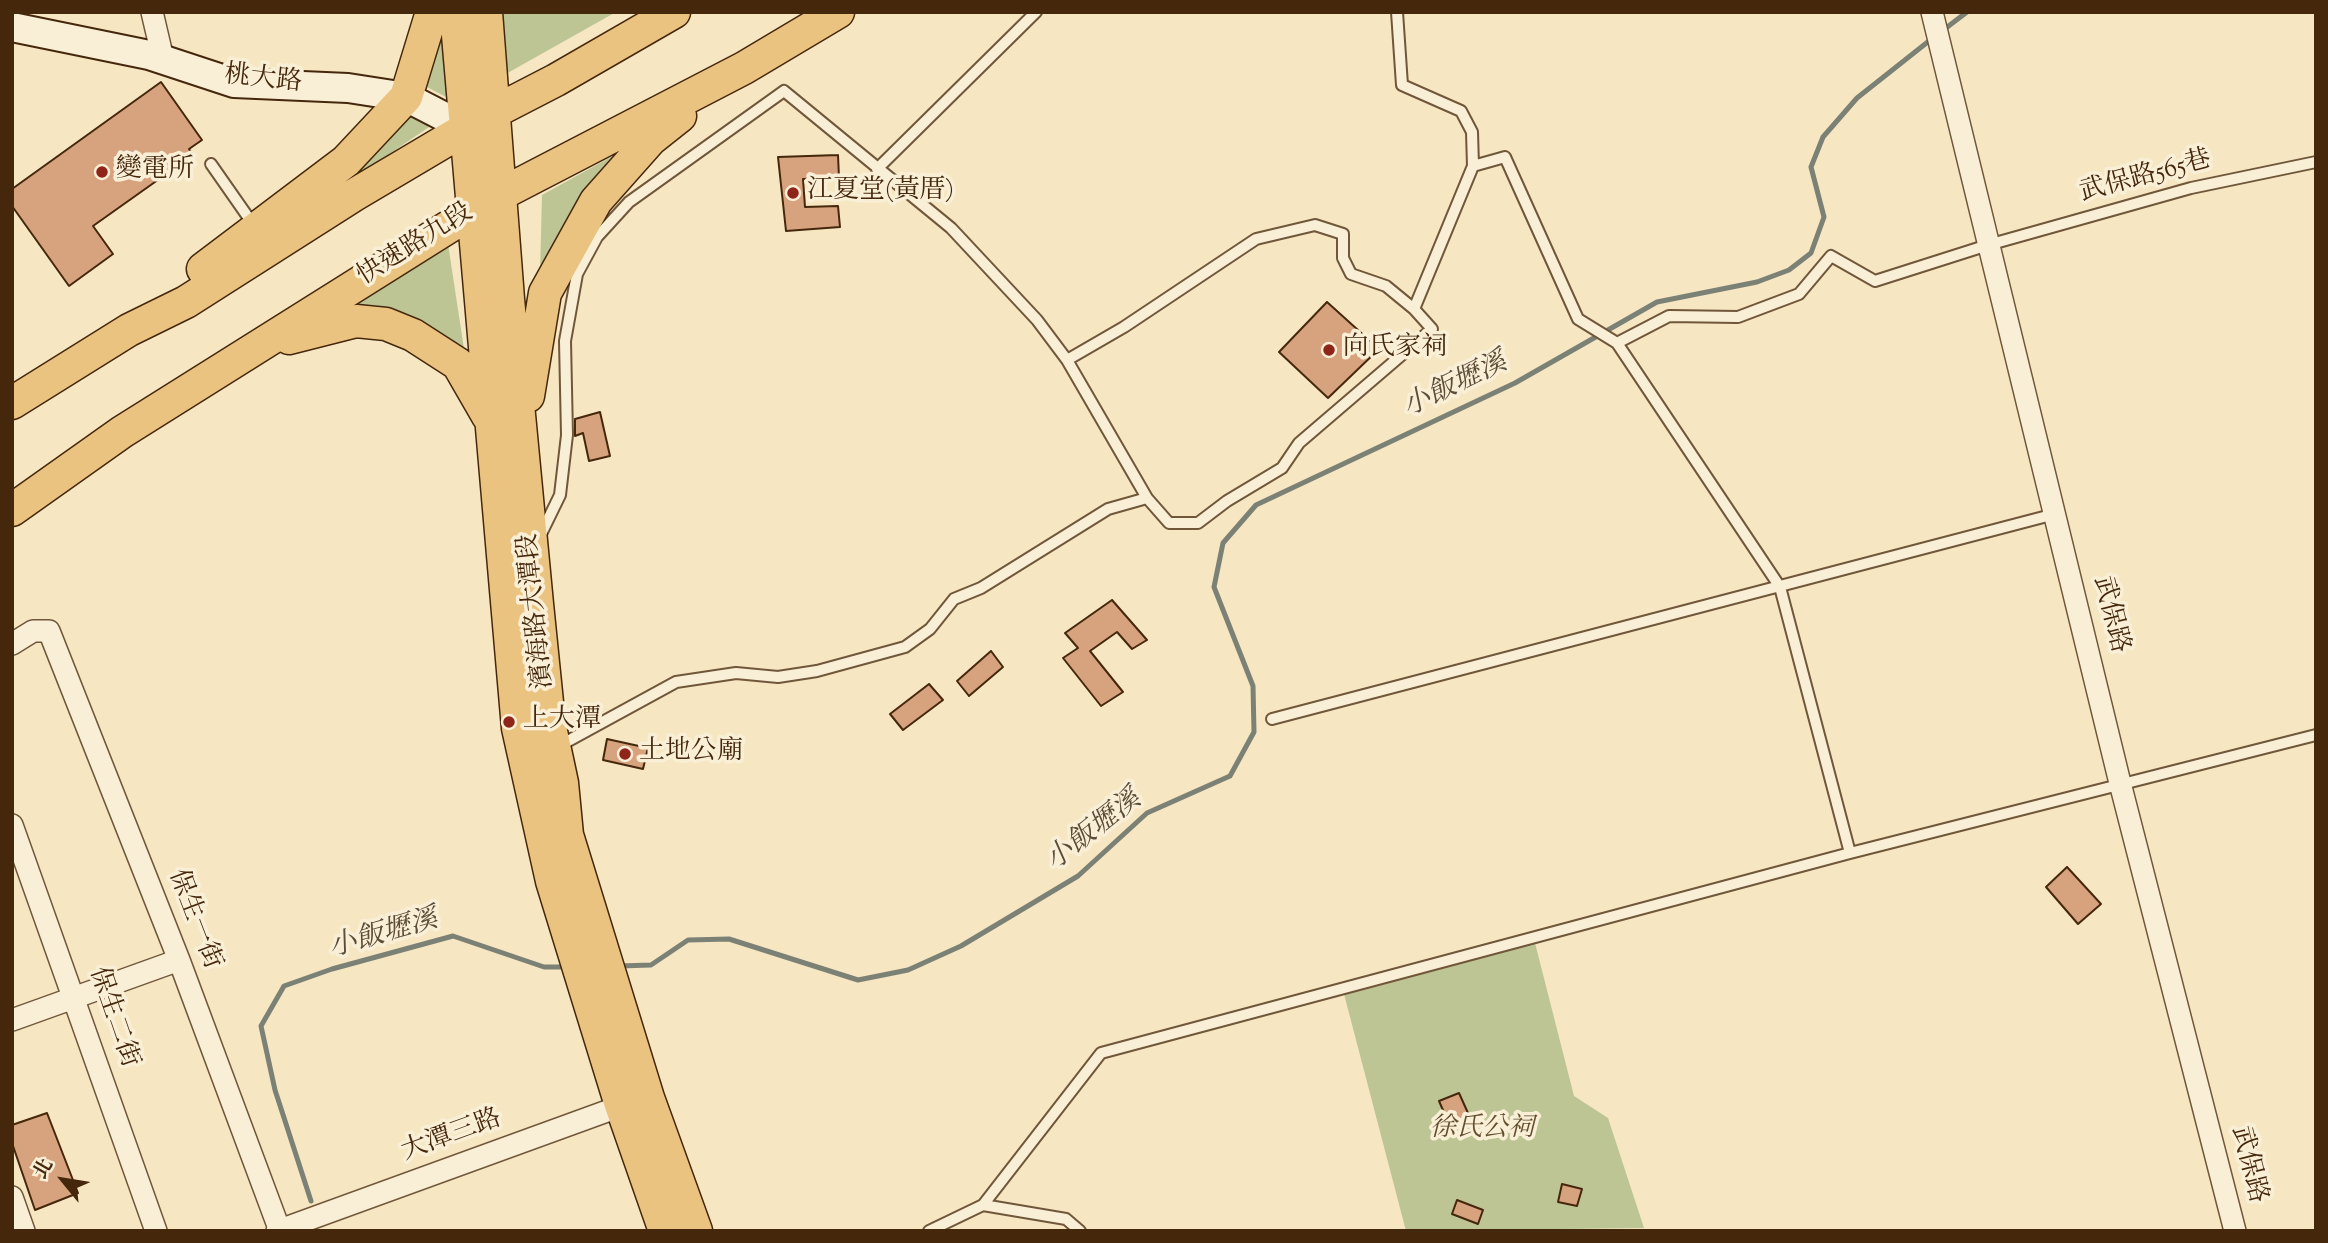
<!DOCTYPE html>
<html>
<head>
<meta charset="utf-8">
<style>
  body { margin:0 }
  #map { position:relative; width:2328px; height:1243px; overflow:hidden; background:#f6e6c2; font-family:"Sorts Mill Goudy","Noto Serif TC",serif }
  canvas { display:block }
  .frame { position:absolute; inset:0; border:14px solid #45270c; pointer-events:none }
  .north { position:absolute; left:28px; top:1145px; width:70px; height:70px; -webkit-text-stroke:5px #f9efd7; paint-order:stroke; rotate:300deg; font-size:19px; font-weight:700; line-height:28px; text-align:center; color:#45270c }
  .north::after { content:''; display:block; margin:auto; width:24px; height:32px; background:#45270c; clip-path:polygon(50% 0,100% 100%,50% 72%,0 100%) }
</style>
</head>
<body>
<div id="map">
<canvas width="2328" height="1243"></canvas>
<div class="frame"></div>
<div class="north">北</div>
</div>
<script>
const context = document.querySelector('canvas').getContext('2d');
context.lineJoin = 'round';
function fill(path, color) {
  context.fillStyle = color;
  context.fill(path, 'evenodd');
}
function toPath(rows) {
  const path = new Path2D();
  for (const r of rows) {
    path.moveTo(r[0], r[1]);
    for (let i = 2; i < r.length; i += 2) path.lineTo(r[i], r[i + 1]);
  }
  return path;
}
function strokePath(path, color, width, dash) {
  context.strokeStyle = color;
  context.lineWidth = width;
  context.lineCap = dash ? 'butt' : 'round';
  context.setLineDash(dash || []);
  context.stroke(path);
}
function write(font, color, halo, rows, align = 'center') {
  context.font = font + ' "Sorts Mill Goudy","Noto Serif TC",serif';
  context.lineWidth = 7;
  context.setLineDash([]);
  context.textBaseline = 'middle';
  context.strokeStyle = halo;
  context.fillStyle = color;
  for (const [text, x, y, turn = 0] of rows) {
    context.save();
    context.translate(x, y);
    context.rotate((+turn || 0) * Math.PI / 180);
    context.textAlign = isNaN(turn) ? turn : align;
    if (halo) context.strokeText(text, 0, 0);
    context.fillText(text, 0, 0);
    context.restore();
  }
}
const green = toPath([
  [495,12,616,12,504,75],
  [440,20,450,99,423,85],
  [404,112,438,121,290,221],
  [620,152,540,275,542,195],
  [448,244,464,349,414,317,381,306,350,305],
  [1535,943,1574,1096,1608,1118,1644,1228,1406,1231,1344,994]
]);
const stream = toPath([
  [1942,31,1967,12],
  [619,966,651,965,688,940,729,939,858,980,908,970,961,946,1078,876,1147,813,1230,776,1254,732,1253,686,1214,587,1223,543,1256,505,1515,383,1657,302,1757,282,1789,270,1811,253,1824,217,1811,167,1823,137,1857,98,1934,37],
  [311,1201,275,1090,261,1026,284,986,332,969,453,936,544,967,568,967]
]);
const building = toPath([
  [161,82,202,140,189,149,193,155,93,226,113,254,69,286,12,206,12,189,161,82],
  [838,155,839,178,803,179,805,207,838,206,840,227,786,231,778,157,838,155],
  [1327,302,1379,349,1328,398,1279,352,1327,302],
  [600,412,610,456,589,461,583,433,575,436,575,419,600,412],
  [1112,600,1147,640,1132,649,1117,632,1090,651,1123,692,1101,706,1063,658,1078,648,1065,633,1112,600],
  [991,651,1003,667,969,696,957,681,991,651],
  [929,684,943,700,903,730,890,714,929,684],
  [607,739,648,748,643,769,603,760,607,739],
  [2067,867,2101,904,2078,924,2046,887,2067,867],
  [1459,1093,1472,1122,1452,1131,1439,1101,1459,1093],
  [47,1113,78,1193,35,1210,12,1143,12,1125,47,1113],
  [1562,1184,1582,1189,1577,1206,1558,1202,1562,1184],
  [1457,1200,1483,1210,1478,1224,1452,1214,1457,1200]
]);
const lane = toPath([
  [211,164,255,227],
  [1473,166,1505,157,1578,319,1617,343,1780,587,1850,853],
  [877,169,1036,12],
  [1617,343,1669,316,1738,317,1799,294,1831,256,1875,281,1988,245,2191,188,2316,162],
  [1067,360,1124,327,1256,239,1315,225,1343,234,1343,258,1351,274,1386,286,1414,309],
  [540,536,560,495,567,435,565,341,577,274,597,237,629,202,784,91,951,228,1037,320,1067,360,1147,498,1169,523,1198,523,1227,501,1282,468,1299,443,1432,329,1414,309,1473,166,1472,132,1461,111,1402,85,1397,12],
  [1272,719,2055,514],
  [557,747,676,682,736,673,778,677,817,671,905,647,930,629,954,599,981,588,1108,509,1147,498],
  [983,1205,1066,1219,1080,1231],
  [929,1231,983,1205,1101,1053,1850,853,2316,735]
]);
const street = toPath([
  [152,12,163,59],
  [1932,12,2120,783,2235,1231],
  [12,644,33,631,49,631,179,960,280,1231],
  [12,825,156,1231],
  [12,1020,179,960],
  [12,1197,24,1231],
  [277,1231,632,1102]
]);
const secondary = toPath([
  [12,27,149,55,234,83,348,88,406,97,468,129]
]);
const primary = toPath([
  [456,12,518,728,552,881,621,1105,665,1231],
  [486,12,508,299,537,604,549,722,562,783,567,835,648,1098,696,1231],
  [203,269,346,161,406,97,432,12],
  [289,338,356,321,386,324,413,335,458,364,488,416],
  [528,396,545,293,596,201,651,139,680,116],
  [12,403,129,330,186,302,354,195,494,112,556,80,674,12],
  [12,510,122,432,501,194,744,68,838,12]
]);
const markers = [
  [102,172,7,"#8f2418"],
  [793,193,7,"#8f2418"],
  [1329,350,7,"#8f2418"],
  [509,722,7,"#8f2418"],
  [625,754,7,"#8f2418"]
];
const streetNames = [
  ["桃大路",263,81,6],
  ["武保路565巷",2146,178,-15],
  ["快速路九段",416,246,-32],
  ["濱海路大潭段",538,611,-96],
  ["武保路",2109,615,76],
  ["保生一街",193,920,69],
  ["保生二街",112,1018,71],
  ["大潭三路",452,1137,-20],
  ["武保路",2247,1165,76]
];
const poiNames = [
  ["變電所",116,172],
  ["江夏堂(黃厝)",807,193],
  ["向氏家祠",1343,350],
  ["上大潭",523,722],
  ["土地公廟",639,754]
];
const parkNames = [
  ["徐氏公祠",1482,1131]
];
const waterNames = [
  ["小飯壢溪",1456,387,-26],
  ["小飯壢溪",1095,832,-38],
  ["小飯壢溪",384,936,-16]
];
fill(green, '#bcc593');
strokePath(stream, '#7c8176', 5);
fill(building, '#d7a27e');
strokePath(building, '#45270c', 2);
strokePath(lane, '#71573a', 14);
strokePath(street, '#71573a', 24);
strokePath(secondary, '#45270c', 32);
strokePath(primary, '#45270c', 35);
strokePath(lane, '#f9efd7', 10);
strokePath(street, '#f9efd7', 21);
strokePath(secondary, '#f9efd7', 28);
strokePath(primary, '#ebc381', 32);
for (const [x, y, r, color] of markers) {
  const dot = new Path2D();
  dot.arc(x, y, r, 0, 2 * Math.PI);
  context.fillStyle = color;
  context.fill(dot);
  strokePath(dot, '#f9efd7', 2.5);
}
write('26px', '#45270c', '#f9efd7', streetNames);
write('26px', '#45270c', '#f9efd7', poiNames, 'left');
write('italic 26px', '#634e2e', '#f9efd7', parkNames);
write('italic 28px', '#5c4c38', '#f9efd7', waterNames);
</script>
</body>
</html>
